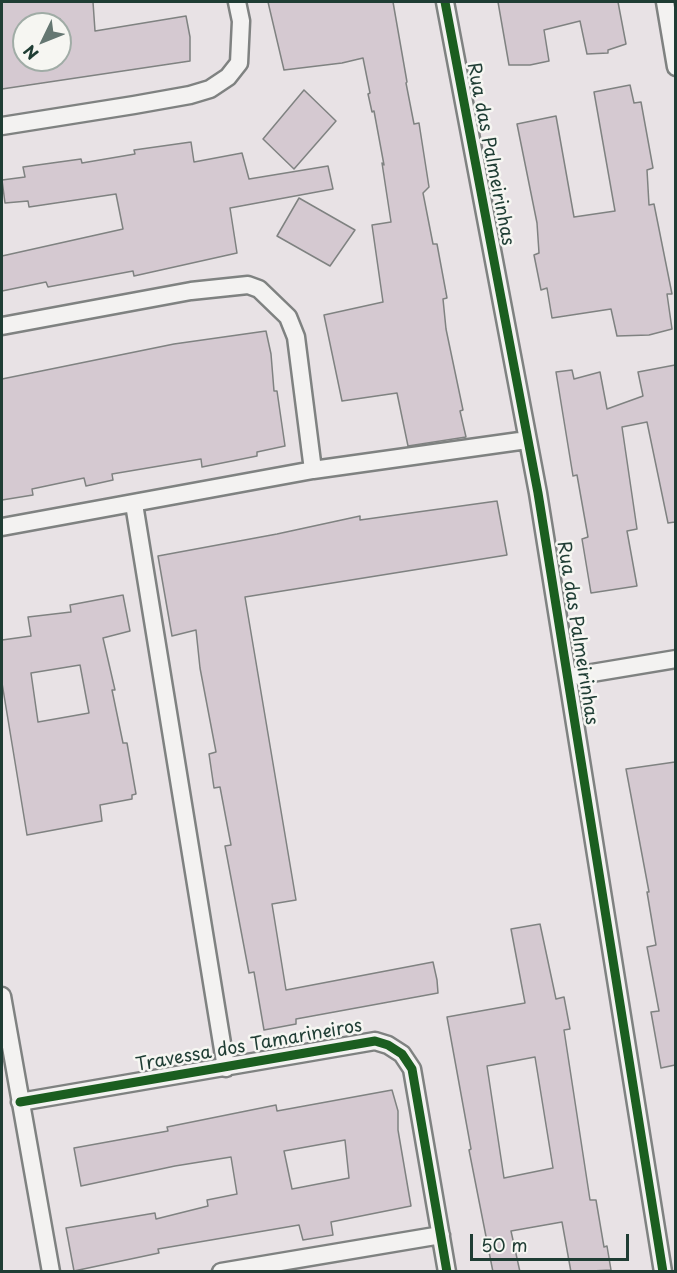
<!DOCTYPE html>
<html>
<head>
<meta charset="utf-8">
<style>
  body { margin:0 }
  #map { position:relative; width:677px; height:1273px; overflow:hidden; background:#e8e2e5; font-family:"Playpen Sans",sans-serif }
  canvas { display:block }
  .frame { position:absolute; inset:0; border:3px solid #1f3d34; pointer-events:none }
  .north { position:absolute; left:12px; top:12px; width:60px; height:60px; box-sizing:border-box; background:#f6f6f2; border:2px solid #a0aca6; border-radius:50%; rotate:227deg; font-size:16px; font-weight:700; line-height:24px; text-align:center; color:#1f3d34 }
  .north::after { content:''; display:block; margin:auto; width:21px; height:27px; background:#657772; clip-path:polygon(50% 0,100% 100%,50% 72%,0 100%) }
  .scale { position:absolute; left:470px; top:1234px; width:159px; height:27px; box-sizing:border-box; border:3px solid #1f3d34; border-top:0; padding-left:8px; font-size:18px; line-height:21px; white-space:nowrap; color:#1f3d34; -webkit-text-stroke:4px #f6f6f2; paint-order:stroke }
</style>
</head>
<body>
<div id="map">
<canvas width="677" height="1273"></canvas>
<div class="frame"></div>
<div class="north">N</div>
<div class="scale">50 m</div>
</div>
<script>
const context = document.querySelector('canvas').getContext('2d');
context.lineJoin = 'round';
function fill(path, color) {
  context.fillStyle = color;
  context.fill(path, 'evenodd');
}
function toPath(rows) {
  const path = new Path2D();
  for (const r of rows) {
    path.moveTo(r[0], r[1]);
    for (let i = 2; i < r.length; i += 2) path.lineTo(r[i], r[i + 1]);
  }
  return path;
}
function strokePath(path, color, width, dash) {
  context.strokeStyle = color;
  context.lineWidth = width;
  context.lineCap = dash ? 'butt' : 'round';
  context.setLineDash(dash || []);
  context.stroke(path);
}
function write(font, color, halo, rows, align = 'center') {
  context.font = font + ' "Playpen Sans",sans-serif';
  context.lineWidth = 5;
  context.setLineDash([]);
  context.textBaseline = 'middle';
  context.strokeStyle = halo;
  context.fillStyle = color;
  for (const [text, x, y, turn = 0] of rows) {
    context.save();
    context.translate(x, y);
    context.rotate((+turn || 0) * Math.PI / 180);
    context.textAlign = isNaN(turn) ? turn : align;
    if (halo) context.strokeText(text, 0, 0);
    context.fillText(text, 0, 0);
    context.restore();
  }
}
const building = toPath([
  [2,2,93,2,95,31,186,16,190,37,190,61,2,89,2,2],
  [60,19,60,60,24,60,24,24,60,19],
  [268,2,393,2,407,82,406,83,414,124,419,123,429,187,423,193,433,244,437,244,447,298,443,299,446,329,463,410,460,411,466,437,408,446,397,393,342,401,324,315,383,302,372,225,391,222,382,163,384,165,374,111,372,112,368,94,370,93,363,58,342,63,284,70,268,2],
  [498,2,618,2,626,44,608,50,608,53,587,54,580,21,544,30,549,61,530,65,509,65,498,2],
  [630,85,634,103,641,102,653,168,647,170,649,205,654,204,672,294,667,294,672,329,649,335,617,336,611,309,552,318,547,288,541,290,534,255,539,253,537,223,517,124,556,116,574,217,615,211,594,92,630,85],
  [304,90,336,121,294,169,263,139,304,90],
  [191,142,194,162,242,153,249,179,328,166,333,189,230,208,237,253,134,276,133,271,48,287,46,282,2,291,2,256,123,229,116,194,29,207,28,201,5,203,2,180,25,177,23,167,81,159,82,163,135,154,134,150,191,142],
  [299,198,355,230,330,266,277,236,299,198],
  [266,331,271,354,274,391,277,391,285,446,257,452,257,456,202,467,201,459,112,474,113,480,86,486,84,478,32,489,33,495,2,500,2,379,174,344,266,331],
  [675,365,675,522,668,523,647,422,622,427,637,529,627,531,637,586,591,593,582,539,588,537,577,475,573,476,556,372,572,370,574,379,600,372,607,409,643,396,638,372,675,365],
  [497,501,507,555,245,597,296,900,272,904,286,990,433,962,437,980,438,993,296,1019,296,1024,264,1030,254,972,249,973,225,846,231,845,220,787,214,788,209,754,216,752,200,668,196,630,172,636,158,556,277,534,360,516,360,520,497,501],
  [123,595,130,631,103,638,115,690,112,690,123,743,127,743,136,794,132,795,132,799,100,805,102,821,27,835,2,683,2,640,31,636,28,617,71,612,70,605,123,595],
  [80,665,89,713,38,722,31,673,80,665],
  [675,762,675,1065,661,1068,651,1012,659,1011,647,947,656,945,647,892,649,892,626,769,675,762],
  [540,924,556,999,564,997,570,1029,564,1030,590,1200,596,1200,604,1247,607,1246,611,1270,571,1272,562,1222,511,1231,520,1272,493,1272,469,1150,471,1149,447,1017,525,1003,511,929,540,924],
  [535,1057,553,1168,504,1178,487,1066,535,1057],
  [392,1090,398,1111,398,1130,411,1206,331,1222,333,1235,303,1240,299,1225,158,1249,159,1253,74,1271,66,1228,155,1213,156,1219,208,1206,207,1200,237,1194,231,1157,175,1166,81,1186,74,1148,168,1131,167,1127,276,1105,277,1111,392,1090],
  [345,1140,349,1178,292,1189,284,1151,345,1140]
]);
const minor = toPath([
  [445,2,538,493,663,1272],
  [665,2,676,67],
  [2,126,134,105,190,95,210,89,228,77,239,63,241,21,237,2],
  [2,326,191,291,248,285,259,289,288,317,296,337,313,470],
  [134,504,226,1068],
  [2,527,313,470,527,440],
  [568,677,676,659],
  [2,996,51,1272],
  [20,1102,375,1041,388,1045,402,1054,412,1069,447,1272],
  [221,1272,441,1235]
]);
const cycleway = toPath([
  [445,2,538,493,663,1272],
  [20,1102,375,1041,388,1045,402,1054,412,1069,447,1272]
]);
const streetNames = [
  ["Rua das Palmeirinhas",490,154,79],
  ["Rua das Palmeirinhas",577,633,81],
  ["Travessa dos Tamarineiros",249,1046,-10]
];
fill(building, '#d5c9d1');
strokePath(building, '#7f8281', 1.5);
strokePath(minor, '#7f8281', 21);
strokePath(minor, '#f3f2f1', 16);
strokePath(cycleway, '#1b5e20', 9);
write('18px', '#1f3d34', '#f6f6f2', streetNames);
</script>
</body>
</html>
